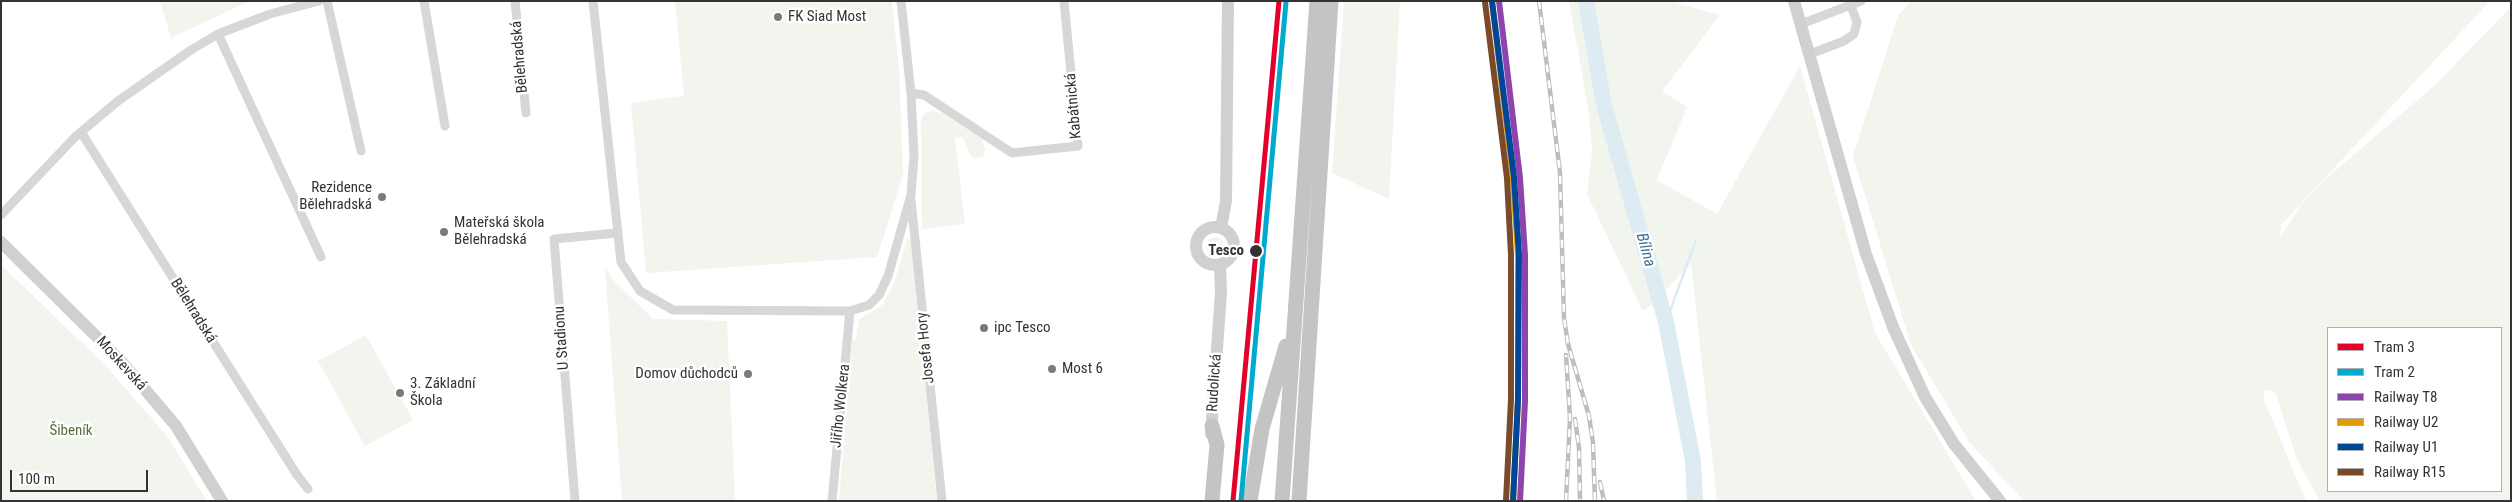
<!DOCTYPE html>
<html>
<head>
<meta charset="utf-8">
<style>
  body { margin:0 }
  #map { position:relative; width:2512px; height:502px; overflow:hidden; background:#fff; font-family:"Roboto Condensed",sans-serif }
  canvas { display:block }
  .frame { position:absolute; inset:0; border:2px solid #333; pointer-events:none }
  .legend { position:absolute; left:2327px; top:327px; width:175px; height:165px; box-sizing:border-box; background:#fff; border:1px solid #adadad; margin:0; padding:6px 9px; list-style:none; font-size:15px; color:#333 }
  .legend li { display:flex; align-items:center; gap:10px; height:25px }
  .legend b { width:25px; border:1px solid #adadad }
  .scale { position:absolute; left:10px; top:470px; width:138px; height:22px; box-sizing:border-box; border:2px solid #333; border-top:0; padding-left:6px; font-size:15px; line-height:18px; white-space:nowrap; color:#333; -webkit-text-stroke:4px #fff; paint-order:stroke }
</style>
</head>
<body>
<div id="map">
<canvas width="2512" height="502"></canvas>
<div class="frame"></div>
<ul class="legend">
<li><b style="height:6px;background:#e4002b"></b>Tram 3</li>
<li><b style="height:6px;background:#00a9ce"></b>Tram 2</li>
<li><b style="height:6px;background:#8e44ad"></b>Railway T8</li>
<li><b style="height:6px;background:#e39a05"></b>Railway U2</li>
<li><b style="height:6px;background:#00479a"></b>Railway U1</li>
<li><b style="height:6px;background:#7a4b2a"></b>Railway R15</li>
</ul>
<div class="scale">100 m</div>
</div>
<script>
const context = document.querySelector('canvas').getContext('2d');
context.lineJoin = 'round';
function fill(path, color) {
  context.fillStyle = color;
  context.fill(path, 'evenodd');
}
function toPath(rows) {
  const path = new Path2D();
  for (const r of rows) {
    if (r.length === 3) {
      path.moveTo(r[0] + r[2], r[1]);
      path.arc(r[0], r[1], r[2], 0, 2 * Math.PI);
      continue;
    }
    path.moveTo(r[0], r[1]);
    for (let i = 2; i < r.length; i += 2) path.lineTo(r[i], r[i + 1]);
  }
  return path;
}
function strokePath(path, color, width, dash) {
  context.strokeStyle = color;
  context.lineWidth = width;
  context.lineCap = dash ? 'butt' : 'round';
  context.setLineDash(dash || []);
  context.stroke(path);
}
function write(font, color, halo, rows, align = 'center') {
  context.font = font + ' "Roboto Condensed",sans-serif';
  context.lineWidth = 5;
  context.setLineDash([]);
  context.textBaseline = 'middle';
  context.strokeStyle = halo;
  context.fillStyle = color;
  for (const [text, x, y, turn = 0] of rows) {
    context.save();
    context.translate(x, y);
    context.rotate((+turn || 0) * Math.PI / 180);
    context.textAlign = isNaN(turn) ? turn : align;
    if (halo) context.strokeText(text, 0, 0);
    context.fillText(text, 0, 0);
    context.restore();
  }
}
const green = toPath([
  [160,1,254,1,241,5,171,38],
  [675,1,892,1,899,69,903,175,877,257,646,273,631,103,684,96],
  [1344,1,1400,1,1389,199,1332,173],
  [1569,1,1669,1,1720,15,1662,91,1687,107,1657,180,1717,214,1800,66,1875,333,1976,501,1717,501,1691,263,1651,306,1643,311,1587,194,1592,152,1589,114],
  [1911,1,2490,1,2281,225,2280,237,2301,205,2321,183,2433,87,2511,7,2511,501,2320,501,2297,460,2276,394,2271,390,2265,390,2265,388,2264,400,2306,501,2024,501,1970,443,1911,345,1853,156,1898,16],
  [2328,328,2501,328,2501,491,2328,491],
  [931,111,942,113,982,139,985,150,983,157,975,158,970,155,963,137,955,138,965,224,922,229,921,119,925,113],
  [1215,246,9],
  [907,239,911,240,937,501,839,501,852,341,856,339,859,319,882,305,894,284],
  [1,265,106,366,167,436,207,501,1,501],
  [605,267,615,282,653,319,727,321,735,501,622,501],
  [366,335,413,420,365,446,318,361]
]);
const stream = toPath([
  [1666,322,1696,240]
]);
const river = toPath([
  [1586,1,1604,105,1666,322,1693,461,1695,501]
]);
const street = toPath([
  [327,1,361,151],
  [424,1,445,126],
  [515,1,526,113],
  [593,1,621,262,640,291,673,310,850,311,869,305,879,295,888,276,911,195,914,156,911,93],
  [901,1,911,93,924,95,1012,153,1078,146,1064,1],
  [1801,24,1861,1],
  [218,34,321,257],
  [1810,54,1844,41,1854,34,1857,22,1851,6],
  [81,132,297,475,308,489],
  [911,200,942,501],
  [1,215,75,137,118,101,191,50,218,34,270,14,319,1],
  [575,501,554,239,617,233],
  [832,501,850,311]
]);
const secondary = toPath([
  [1794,1,1866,254,1893,327,1925,397,1954,444,2000,501],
  [1215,246,19],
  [1221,228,1226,201,1228,1],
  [1,242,120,360,176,426,222,501],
  [1211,434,1221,292,1220,265]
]);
const highway = toPath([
  [1212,426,1217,445,1212,501],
  [1250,501,1262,429,1286,346],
  [1282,501,1317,1],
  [1299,501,1331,1]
]);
const rail = toPath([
  [1539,1,1560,173,1564,318,1568,344,1589,416,1593,443,1595,501],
  [1575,419,1579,448,1580,501],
  [1600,482,1604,501],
  [1566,501,1570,418,1566,355]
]);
const rail1 = toPath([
  [1499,1,1520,178,1525,255,1525,401,1520,501]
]);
const rail2 = toPath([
  [1492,2,1513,179,1518,255,1518,401,1513,501]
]);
const rail3 = toPath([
  [1492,1,1514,177,1519,255,1518,399,1513,501]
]);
const rail4 = toPath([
  [1485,2,1507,178,1511,255,1511,399,1506,501]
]);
const tram1 = toPath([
  [1233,501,1279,1]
]);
const tram2 = toPath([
  [1241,501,1286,2]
]);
const markers = [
  [778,17,5,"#7a7a7a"],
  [382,197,5,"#7a7a7a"],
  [444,232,5,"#7a7a7a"],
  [1256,251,7,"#333"],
  [984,328,5,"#7a7a7a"],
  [1052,369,5,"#7a7a7a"],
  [748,374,5,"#7a7a7a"],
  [400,393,5,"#7a7a7a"]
];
const poiNames = [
  ["FK Siad Most",788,17],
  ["Rezidence",372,188,"right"],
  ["Bělehradská",372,205,"right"],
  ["Mateřská škola",454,223],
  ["Bělehradská",454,240],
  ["ipc Tesco",994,328],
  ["Most 6",1062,369],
  ["Domov důchodců",738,374,"right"],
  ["3. Základní",410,384],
  ["Škola",410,401]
];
const streetNames = [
  ["Bělehradská",520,57,-95],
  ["Kabátnická",1074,106,-95],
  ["Bělehradská",193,311,58],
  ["U Stadionu",562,338,-94],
  ["Josefa Hory",926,348,-96],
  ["Moskevská",121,364,48],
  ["Rudolická",1215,383,-86],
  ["Jiřího Wolkera",841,406,-84]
];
const stopNames = [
  ["Tesco",1244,251]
];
const parkNames = [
  ["Šibeník",71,431]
];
const waterNames = [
  ["Bílina",1645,250,74]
];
fill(green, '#f1f5ed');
strokePath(stream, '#ddebf3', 2.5);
strokePath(river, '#ddebf3', 16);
strokePath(street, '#d7d7d7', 9);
strokePath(secondary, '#d0d0d0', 12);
strokePath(highway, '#c4c4c4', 15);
strokePath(rail, '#bebebe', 4.5);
strokePath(rail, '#fff', 2.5, [8]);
strokePath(rail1, '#8e44ad', 6);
strokePath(rail2, '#e39a05', 6);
strokePath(rail3, '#00479a', 6);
strokePath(rail4, '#7a4b2a', 6);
strokePath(tram1, '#e4002b', 5);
strokePath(tram2, '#00a9ce', 5);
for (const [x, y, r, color] of markers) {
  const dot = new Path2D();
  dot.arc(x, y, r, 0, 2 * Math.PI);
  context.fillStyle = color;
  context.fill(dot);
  strokePath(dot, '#fff', 2);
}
write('15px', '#333', '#fff', poiNames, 'left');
write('15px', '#333', '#fff', streetNames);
write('bold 15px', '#333', '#fff', stopNames, 'right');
write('15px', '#566f3f', '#fff', parkNames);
write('italic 16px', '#407596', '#fff', waterNames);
</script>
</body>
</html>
